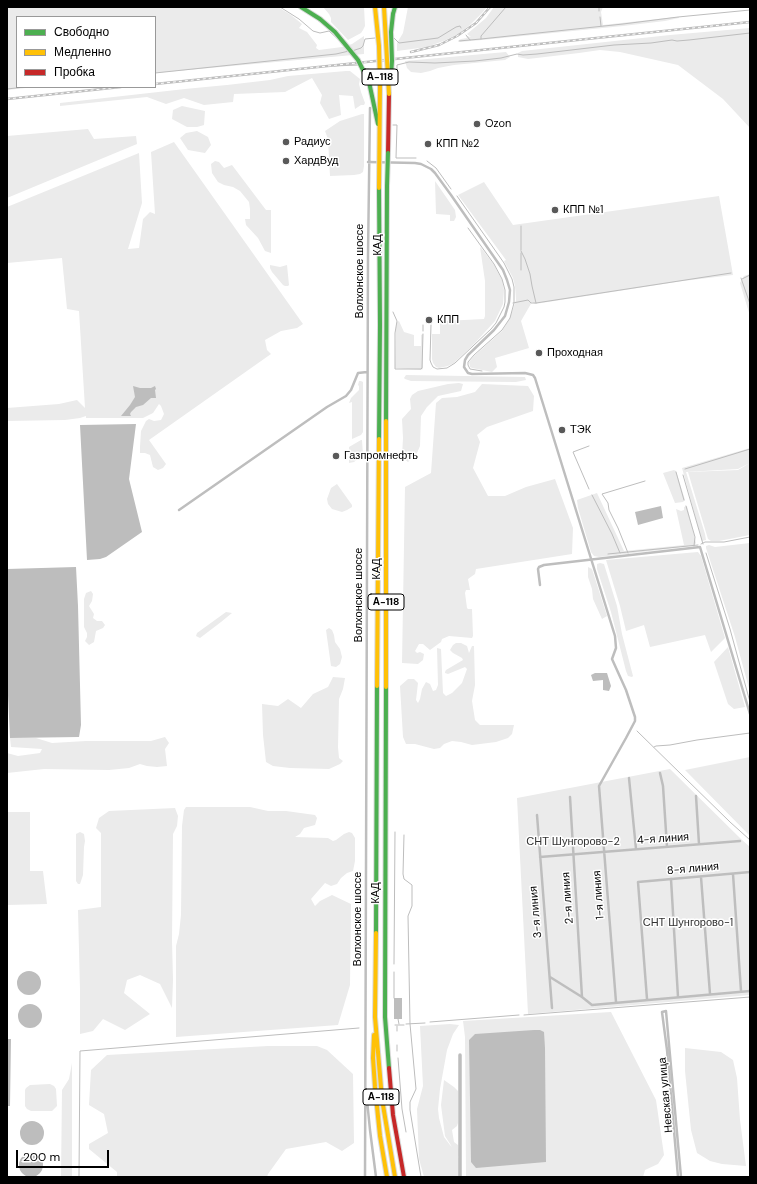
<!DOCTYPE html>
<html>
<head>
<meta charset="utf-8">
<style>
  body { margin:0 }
  #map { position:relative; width:757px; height:1184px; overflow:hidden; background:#fff; font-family:"DM Sans",sans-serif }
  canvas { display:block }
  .frame { position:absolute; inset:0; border:8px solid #000; pointer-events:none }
  .legend { position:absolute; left:16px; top:16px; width:140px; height:72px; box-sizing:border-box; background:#fff; border:1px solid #999; margin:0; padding:5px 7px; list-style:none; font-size:12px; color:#000 }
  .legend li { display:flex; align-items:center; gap:8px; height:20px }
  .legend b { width:20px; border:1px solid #999 }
  .scale { position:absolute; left:16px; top:1150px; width:93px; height:18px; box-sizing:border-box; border:2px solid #000; border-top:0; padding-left:5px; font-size:12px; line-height:14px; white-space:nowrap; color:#000; -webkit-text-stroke:3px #fff; paint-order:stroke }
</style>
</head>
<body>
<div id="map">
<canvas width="757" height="1184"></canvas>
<div class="frame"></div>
<ul class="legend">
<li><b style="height:5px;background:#4caf50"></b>Свободно</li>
<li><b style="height:5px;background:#ffc107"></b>Медленно</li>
<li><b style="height:5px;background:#c62828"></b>Пробка</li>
</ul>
<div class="scale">200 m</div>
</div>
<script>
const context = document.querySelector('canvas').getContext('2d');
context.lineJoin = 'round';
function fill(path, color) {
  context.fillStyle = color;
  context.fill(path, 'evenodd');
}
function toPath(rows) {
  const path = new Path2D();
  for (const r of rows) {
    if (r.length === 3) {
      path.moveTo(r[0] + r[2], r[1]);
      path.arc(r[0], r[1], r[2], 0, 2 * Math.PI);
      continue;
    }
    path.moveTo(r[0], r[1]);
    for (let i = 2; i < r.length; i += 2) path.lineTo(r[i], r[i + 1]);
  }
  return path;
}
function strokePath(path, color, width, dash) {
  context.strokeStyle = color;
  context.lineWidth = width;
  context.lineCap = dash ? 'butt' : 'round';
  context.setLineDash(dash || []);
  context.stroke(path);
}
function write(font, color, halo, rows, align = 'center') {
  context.font = font + ' "DM Sans",sans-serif';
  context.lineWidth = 3;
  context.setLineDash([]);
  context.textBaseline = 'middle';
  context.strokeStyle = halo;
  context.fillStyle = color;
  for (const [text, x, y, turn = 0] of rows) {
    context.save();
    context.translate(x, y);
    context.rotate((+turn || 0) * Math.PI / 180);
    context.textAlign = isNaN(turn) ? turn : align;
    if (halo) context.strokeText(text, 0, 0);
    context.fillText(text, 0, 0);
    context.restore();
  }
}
const green = toPath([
  [7,7,278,7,291,15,302,24,299,28,307,32,317,45,316,48,319,50,342,47,352,44,364,36,364,54,155,73,155,17,17,17,17,87,35,87,7,90],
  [323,7,364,7,365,26,363,30,361,33,348,40,331,22,331,18,329,14],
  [408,7,487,7,482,13,470,25,458,34,446,40,427,47,397,51,397,43,403,33],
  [494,7,603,7,601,12,603,25,676,17,679,17,679,18,665,21,623,26,482,40,460,42,459,40,461,39,467,38,466,36,467,36,471,37,467,34,486,18],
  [750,28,750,128,723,99,678,65,620,52,600,50,579,53,528,59,518,57,518,53,522,51,670,35],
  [506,52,510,57,505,60,454,65,438,68,430,71,421,73,411,72,407,68,405,61],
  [346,71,350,71,360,79,359,84,361,92,365,103,364,105,361,105,355,109,353,96,339,95,341,115,329,119,320,103,322,95,312,78,285,92,234,94,233,102,204,105,184,98,166,104,147,97,60,106,60,103,185,89,227,85,270,80,288,76],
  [182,106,205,111,204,125,197,127,187,127,172,119,173,110],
  [362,114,364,114,364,166,363,172,360,174,354,175,330,176,328,139,325,131,340,121],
  [88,129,94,139,136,136,137,144,7,198,7,136],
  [197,131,208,137,211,145,205,153,188,150,180,138,186,133],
  [174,142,303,324,297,328,281,331,265,340,267,350,271,354,149,440,166,464,163,468,158,470,153,467,150,455,145,453,140,453,140,447,141,431,146,421,149,419,154,421,161,420,164,414,161,406,159,404,153,413,143,418,86,418,86,416,80,418,65,420,7,421,7,408,59,404,77,400,85,408,79,311,67,309,62,258,7,263,7,207,139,153,142,203,128,249,139,248,143,219,150,212,155,214,151,152],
  [215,161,219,162,224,168,232,165,266,210,271,210,271,253,265,251,258,238,246,225,245,219,250,219,250,209,249,202,240,191,233,187,224,185,218,182,212,173,211,164],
  [435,181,455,210,456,217,454,221,450,221,450,215,436,214],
  [484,182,513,225,719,196,733,275,683,281,535,304,532,302,521,321,529,348,495,358,497,367,492,372,472,368,470,367,469,362,474,356,502,331,510,318,516,300,515,286,513,278,504,261,506,260,458,195],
  [480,247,482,249,494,265,502,280,504,290,503,304,495,321,475,343,454,363,448,366,439,368,436,367,433,363,432,359,432,334,440,334,440,322,443,322,444,321,484,319,485,316,485,281],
  [270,265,280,267,287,265,289,285,288,286,285,286,283,285,272,272,270,268],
  [750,274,750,316,740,283,744,276],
  [399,321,404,332,414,335,414,346,421,346,421,335,423,334,423,369,421,370,395,368,396,327,397,322],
  [406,375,525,377,526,380,516,382,411,381,405,379,404,378],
  [359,381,361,381,363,382,363,432,361,435,352,439,352,402,349,403,351,398,359,390,359,386,358,385],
  [459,383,463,384,461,391,438,396,427,407,421,416,420,446,417,453,408,462,402,457,403,438,402,419,411,409,410,399,412,395,418,391,448,384],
  [482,384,528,386,534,396,533,411,487,427,477,435,480,442,473,468,488,496,505,496,526,487,555,479,573,528,572,554,476,569,475,574,468,579,470,590,466,590,465,593,467,608,468,609,472,609,473,636,472,638,449,636,442,639,441,642,430,650,423,644,419,644,415,651,417,653,420,652,424,654,423,660,418,664,402,663,405,487,431,473,436,403,442,398,457,397,475,392],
  [361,440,362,440,363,455,354,462,349,463,349,447],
  [750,448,750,463,738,469,686,472,705,534,706,540,702,541,682,468],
  [750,463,750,535,719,541,711,541,708,539,688,472,738,470],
  [674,470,676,471,685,500,683,502,675,503,663,473],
  [337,484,352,505,352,507,347,510,342,512,332,509,328,504,327,499,331,488],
  [597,493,624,551,684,545,676,509,681,511,684,510,684,507,687,506,696,543,694,546,685,547,599,557,594,556,591,552,578,508,577,500],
  [750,543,750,692,735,637,706,548,706,546,709,545,715,547],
  [698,552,701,556,725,638,711,652,705,635,650,647,644,625,626,631,620,606,606,560],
  [600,563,604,564,617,606,622,634,633,676,632,677,628,676,626,671,611,612,597,569,597,564],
  [588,567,592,569,607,616,602,619,593,599,592,589,588,577],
  [91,591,93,594,92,601,89,606,94,614,93,618,97,621,102,621,105,625,103,628,96,631,94,642,89,645,85,641,87,637,87,633,84,627,84,599,86,593],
  [226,612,232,613,221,622,200,638,196,636,197,633],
  [329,628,332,630,334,635,335,642,340,649,342,657,340,664,336,667,331,666,326,630],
  [456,643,461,643,467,646,469,653,472,646,474,646,475,685,472,701,475,720,480,725,514,725,512,734,508,738,496,742,472,745,461,742,452,741,444,744,440,748,434,749,415,744,406,744,403,737,400,686,408,679,414,679,418,683,416,700,418,703,420,699,422,689,426,682,430,684,433,691,436,690,438,685,437,648,441,649,443,693,446,696,452,693,462,683,467,669,465,667,448,674,445,673,445,672,446,670,463,660,462,658,453,653,450,650,453,645],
  [728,647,745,707,734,709,728,704,714,662],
  [333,677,345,678,343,689,339,699,338,747,339,758,343,761,340,764,329,769,290,768,273,766,266,762,263,735,262,704,278,706,288,699,301,708,313,694,328,687],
  [165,737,169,743,165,749,167,766,157,767,147,766,140,764,129,768,109,770,44,769,7,773,7,753,18,756,40,753,42,749,11,747,10,738,36,738,52,743,86,741,151,741],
  [750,757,750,836,685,770],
  [670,769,741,839,750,847,750,995,528,1014,517,798],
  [186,807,250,807,268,811,286,811,315,815,317,818,315,825,304,828,300,834,295,837,328,838,333,841,336,840,344,834,349,832,352,833,355,838,355,861,353,871,347,873,341,878,337,884,331,886,325,883,311,899,315,906,320,901,332,895,351,904,350,985,338,1025,176,1037,176,946,179,934,181,915,182,826,184,810],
  [175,808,178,816,177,826,173,834,172,941,173,980,172,1008,160,984,140,975,127,980,124,993,150,1014,125,1030,103,1019,93,1031,80,1034,80,990,78,910,101,907,101,833,96,828,99,818,109,811],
  [7,812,30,812,30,871,43,871,47,904,7,905],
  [80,832,84,834,85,841,84,847,83,875,80,884,78,884,76,881,76,834],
  [611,1012,656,1100,664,1155,658,1164,645,1170,643,1177,466,1177,465,1037,463,1021],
  [450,1024,459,1025,453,1034,447,1050,440,1089,438,1109,439,1118,444,1137,450,1145,452,1147,445,1136,441,1105,444,1080,454,1087,458,1091,458,1123,457,1126,452,1130,454,1142,458,1145,459,1151,459,1156,458,1157,459,1158,459,1177,424,1177,419,1159,417,1109,423,1086,420,1026],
  [268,1046,317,1046,327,1050,353,1074,354,1143,342,1151,326,1142,286,1149,268,1174,267,1177,117,1177,117,1172,89,1149,89,1144,108,1133,104,1114,89,1105,91,1070,107,1055],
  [685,1048,721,1052,733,1060,737,1078,740,1120,746,1166,722,1164,710,1161,697,1153,691,1130,685,1071],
  [72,1063,72,1177,61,1177,62,1090,69,1079],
  [50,1084,54,1086,56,1089,57,1106,52,1111,31,1111,27,1109,25,1106,25,1090,26,1088,30,1085]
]);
const water = toPath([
  [133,386,140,388,151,388,155,386,156,389,155,390,156,398,151,398,143,405,136,407,131,412,130,414,131,416,121,416,130,405,135,397],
  [136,424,129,479,142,532,106,557,100,559,87,560,80,425],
  [661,506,663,518,638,525,635,512],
  [76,567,78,606,81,725,79,737,10,738,7,674,7,569],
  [595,673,607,673,611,686,609,691,603,690,603,680,593,681,591,675],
  [29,983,12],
  [394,998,402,998,402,1019,394,1019],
  [30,1016,12],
  [534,1030,540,1030,544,1032,545,1048,546,1162,476,1168,471,1162,469,1040,475,1034],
  [7,1039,11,1039,10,1106,7,1106],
  [32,1133,12],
  [31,1165,12]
]);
const stream = toPath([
  [280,7,299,19,313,31,320,33,329,31,339,40],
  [599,7,599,11],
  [600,17,601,26],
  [466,35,470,40,481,39,623,24,678,17,750,10],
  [393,37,399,43,438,38,456,27,460,26,461,28],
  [481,39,481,36,506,7],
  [459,41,470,40],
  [352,51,361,48,363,46,365,39,375,38],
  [362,65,365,69,369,69,374,72,376,76,378,76],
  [334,66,359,65],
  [155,73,336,54,349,51],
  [393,75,397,75,397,65,409,62,435,63,475,61,501,58,517,54,523,55,537,54,614,45,651,43,672,40,677,41,689,40,750,33],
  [7,89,25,87],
  [393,125,397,125,396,158,416,158],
  [427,161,436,168,451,189],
  [457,196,504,263,512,279,514,287,514,303,510,318,502,330,474,355,468,362,468,365,470,369,482,371],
  [521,226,521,250],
  [521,251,525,259,530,274,532,286,536,303],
  [521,253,521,270],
  [741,278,750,304],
  [742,279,750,275],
  [513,303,528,300,531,303,536,303,731,273],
  [393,312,397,321,395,333,395,369,421,369,422,368,423,334],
  [431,325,430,360,431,363,433,367,437,369,447,368,455,363,491,329,496,323,504,307,505,302,505,290,502,279,494,264,468,228],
  [423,331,423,325],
  [589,446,573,452,589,489],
  [685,469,750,449],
  [676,472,684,500],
  [683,475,703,544],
  [592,495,612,534,620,553],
  [686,506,695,537,694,546],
  [701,544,705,542,724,542,750,537],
  [628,553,618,528,609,510,608,503,602,494,645,481],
  [706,553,730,629,750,702],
  [608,554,698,545],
  [637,731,730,822,750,840],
  [654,747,656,746,670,745,697,740,750,733],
  [404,835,403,874,404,879,412,885,412,906,408,916,410,1024,416,1089,410,1102,410,1110,421,1177],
  [394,964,395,832],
  [394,972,394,998],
  [524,1015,750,997],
  [398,1019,399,1024],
  [430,1022,519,1015],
  [406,1024,425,1023],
  [395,1025,404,1025],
  [397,1026,397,1031],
  [397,1045,397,1051],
  [398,1058,402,1109,406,1132],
  [79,1177,80,1051,359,1028]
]);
const canal = toPath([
  [460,1177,460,1055]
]);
const street = toPath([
  [368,162,415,163,421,164,431,169,435,173,451,195,503,270,507,280,510,290,509,302,505,316,494,330,468,355,465,360,464,367,468,373,472,374,525,373,533,375,535,378,615,636,616,648,612,659,626,690,635,717,635,721,626,738,599,786,616,1002],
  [179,510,327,407,346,396,351,390,358,373,367,372],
  [540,585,538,569,539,567,544,565,700,547,750,714],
  [660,773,663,786,667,847],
  [629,778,636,849],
  [696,796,699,844],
  [570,797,582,997],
  [537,815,552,1008],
  [540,857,740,841],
  [733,874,741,991],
  [701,877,710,994],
  [671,879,678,997],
  [550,977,582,997,592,1005,750,991],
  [647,999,638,882,750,872],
  [366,1090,370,1130,376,1177],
  [365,1177,368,255,370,108],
  [678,1177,667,1050,662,1012,666,1011,681,1177]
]);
const fast = toPath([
  [301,7,320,19],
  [393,14,395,7],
  [379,188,380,325,379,439],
  [386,421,387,186],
  [386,687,385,1017,389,1068],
  [376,933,377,686]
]);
const slow = toPath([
  [377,686,379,439],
  [386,687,386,421],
  [376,933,375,1017,382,1099,395,1177],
  [374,1035,373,1058,375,1087,380,1136,387,1177]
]);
const jam = toPath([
  [388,153,389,94],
  [389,1068,393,1115,404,1177]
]);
const rail = toPath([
  [411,52,439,45,457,36,476,23,490,7],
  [155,84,750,22],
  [7,99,121,87]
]);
const fastBridge = toPath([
  [320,19,335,32,358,60,369,82,378,124],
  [391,75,392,61,391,32,393,14],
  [387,186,388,153]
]);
const slowBridge = toPath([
  [375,7,379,46,380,84,379,188],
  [384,7,389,94]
]);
const markers = [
  [477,124,4,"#595959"],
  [286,142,4,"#595959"],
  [428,144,4,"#595959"],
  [286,161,4,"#595959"],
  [555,210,4,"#595959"],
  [429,320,4,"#595959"],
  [539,353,4,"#595959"],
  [562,430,4,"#595959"],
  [336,456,4,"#595959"]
];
const shields = [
  [380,77,36],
  [386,602,36],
  [381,1097,36]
];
const shieldNames = [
  ["А-118",380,77],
  ["А-118",386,602],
  ["А-118",381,1097]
];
const poiNames = [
  ["Ozon",485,124],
  ["Радиус",294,142],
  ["КПП №2",436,144],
  ["ХардВуд",294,161],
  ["КПП №1",563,210],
  ["КПП",437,320],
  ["Проходная",547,353],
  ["ТЭК",570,430],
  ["Газпромнефть",344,456]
];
const streetNames = [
  ["КАД",378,245,-90],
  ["Волхонское шоссе",360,271,-90],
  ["КАД",377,569,-90],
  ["Волхонское шоссе",359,595,-90],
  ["4-я линия",663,839,-4],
  ["8-я линия",693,869,-5],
  ["КАД",376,893,-90],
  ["1-я линия",599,895,-94],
  ["2-я линия",568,898,-94],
  ["3-я линия",536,912,-95],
  ["Волхонское шоссе",358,919,-90],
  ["Невская улица",666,1095,-95]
];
const parkNames = [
  ["СНТ Шунгорово-2",573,842],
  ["СНТ Шунгорово-1",688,923]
];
fill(green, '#ebebeb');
fill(water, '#bdbdbd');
strokePath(stream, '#bdbdbd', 1);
strokePath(canal, '#bdbdbd', 3.5);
strokePath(fast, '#dbdbdb', 6);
strokePath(slow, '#dbdbdb', 6);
strokePath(jam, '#dbdbdb', 6);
strokePath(street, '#bebebe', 2.5);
strokePath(fast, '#4caf50', 4);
strokePath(slow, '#ffc107', 4);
strokePath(jam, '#c62828', 4);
strokePath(rail, '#bebebe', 2.5);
strokePath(rail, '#fff', 1, [3]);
strokePath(fastBridge, '#dbdbdb', 6, []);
strokePath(slowBridge, '#dbdbdb', 6, []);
strokePath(fastBridge, '#4caf50', 4);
strokePath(slowBridge, '#ffc107', 4);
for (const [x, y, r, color] of markers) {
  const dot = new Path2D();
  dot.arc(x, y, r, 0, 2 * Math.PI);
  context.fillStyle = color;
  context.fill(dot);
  strokePath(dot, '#fff', 1.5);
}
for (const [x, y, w] of shields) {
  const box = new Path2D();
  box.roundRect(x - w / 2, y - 8, w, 16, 3);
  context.fillStyle = '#fff';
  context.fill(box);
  strokePath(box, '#000', 1);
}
write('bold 10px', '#000', null, shieldNames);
write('11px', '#000', '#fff', poiNames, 'left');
write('11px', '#000', '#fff', streetNames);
write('11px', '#313131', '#fff', parkNames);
</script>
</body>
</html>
